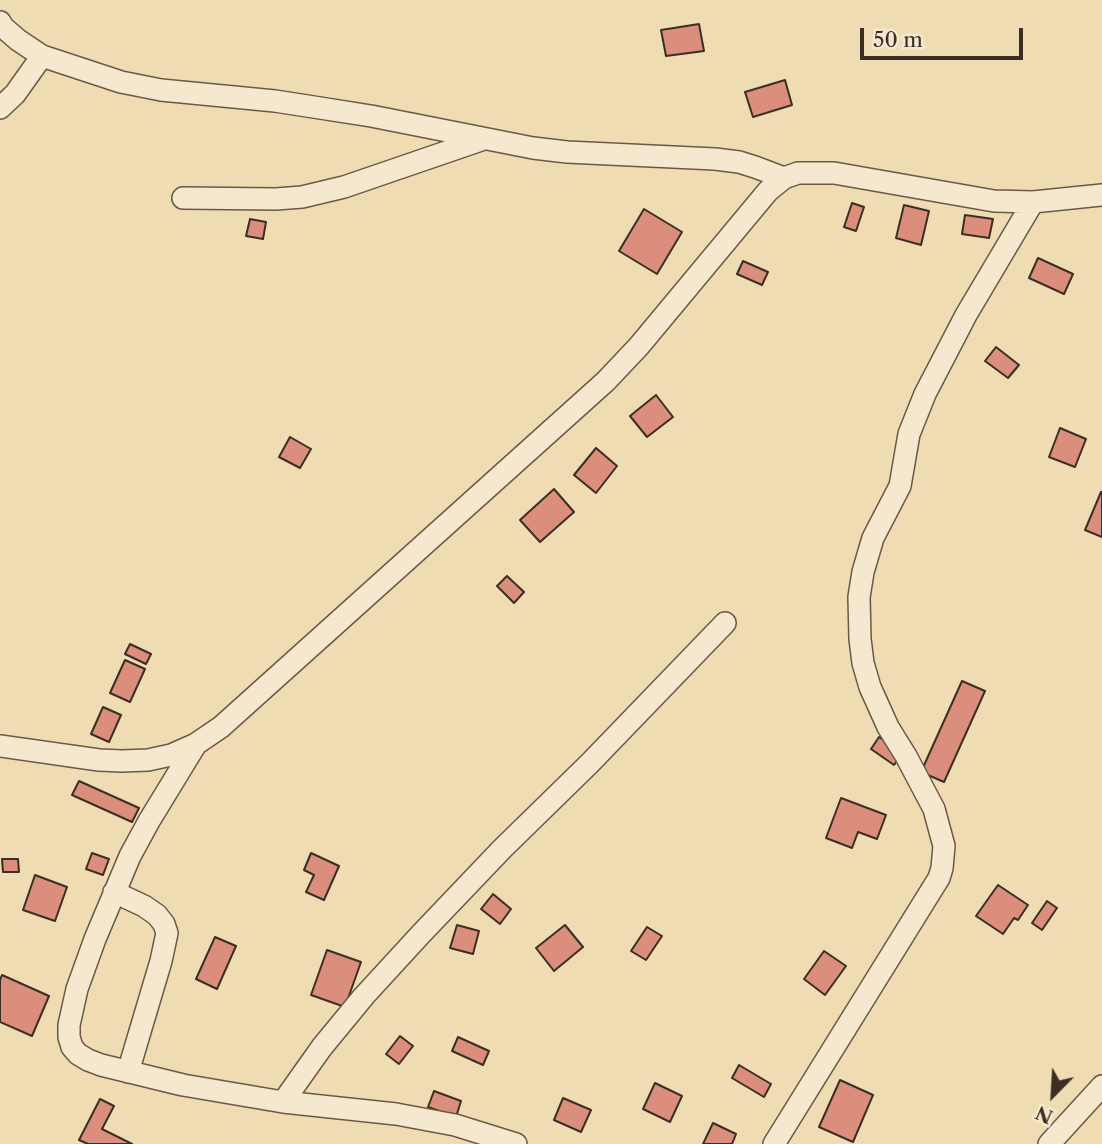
<!DOCTYPE html>
<html>
<head>
<meta charset="utf-8">
<style>
  body { margin:0 }
  #map { position:relative; width:1102px; height:1144px; overflow:hidden; background:#efdcb3; font-family:"Libre Caslon Text",serif }
  canvas { display:block }
  .north { position:absolute; left:1018px; top:1060px; width:70px; height:70px; -webkit-text-stroke:5px #f5e8ce; paint-order:stroke; rotate:204deg; font-size:19px; font-weight:700; line-height:28px; text-align:center; color:#3b2e25 }
  .north::after { content:''; display:block; margin:auto; width:24px; height:32px; background:#3b2e25; clip-path:polygon(50% 0,100% 100%,50% 72%,0 100%) }
  .scale { position:absolute; left:860px; top:28px; width:163px; height:32px; box-sizing:border-box; border:4px solid #3b2e25; border-top:0; padding-left:9px; font-size:21px; line-height:24px; white-space:nowrap; color:#3b2e25; -webkit-text-stroke:5px #f5e8ce; paint-order:stroke }
</style>
</head>
<body>
<div id="map">
<canvas width="1102" height="1144"></canvas>
<div class="north">N</div>
<div class="scale">50 m</div>
</div>
<script>
const context = document.querySelector('canvas').getContext('2d');
context.lineJoin = 'round';
function fill(path, color) {
  context.fillStyle = color;
  context.fill(path, 'evenodd');
}
function toPath(rows) {
  const path = new Path2D();
  for (const r of rows) {
    path.moveTo(r[0], r[1]);
    for (let i = 2; i < r.length; i += 2) path.lineTo(r[i], r[i + 1]);
  }
  return path;
}
function strokePath(path, color, width, dash) {
  context.strokeStyle = color;
  context.lineWidth = width;
  context.lineCap = dash ? 'butt' : 'round';
  context.setLineDash(dash || []);
  context.stroke(path);
}
const building = toPath([
  [699,24,704,51,666,56,661,30,699,24],
  [785,80,792,105,753,117,745,92,785,80],
  [852,203,864,207,856,231,844,227,852,203],
  [904,205,929,211,921,245,896,238,904,205],
  [644,209,682,232,657,274,619,251,644,209],
  [965,215,993,219,989,238,962,234,965,215],
  [250,219,266,222,263,239,246,236,250,219],
  [1038,258,1073,274,1064,294,1029,278,1038,258],
  [743,261,768,272,762,285,737,274,743,261],
  [996,347,1019,365,1008,378,985,361,996,347],
  [656,395,673,417,647,437,630,416,656,395],
  [1060,428,1086,439,1075,467,1049,457,1060,428],
  [290,437,311,449,300,468,279,457,290,437],
  [596,448,617,466,596,493,574,475,596,448],
  [554,489,574,512,540,542,520,520,554,489],
  [1101,492,1102,492,1102,537,1085,530,1101,492],
  [507,576,524,592,514,603,497,586,507,576],
  [130,644,151,654,146,664,125,654,130,644],
  [125,660,145,669,130,702,110,693,125,660],
  [962,681,985,691,944,782,921,772,962,681],
  [103,707,121,715,109,742,91,734,103,707],
  [879,737,903,752,894,765,871,749,879,737],
  [79,781,139,808,132,822,72,795,79,781],
  [841,798,886,815,877,839,858,832,852,848,826,838,841,798],
  [92,853,109,859,103,875,86,869,92,853],
  [311,853,339,866,324,900,306,892,314,875,304,870,311,853],
  [2,859,18,859,19,872,3,872,2,859],
  [35,875,67,887,55,921,23,910,35,875],
  [998,885,1028,905,1018,920,1014,918,1003,934,976,916,998,885],
  [493,894,511,909,500,924,481,909,493,894],
  [1047,901,1057,908,1042,930,1032,923,1047,901],
  [457,925,479,931,473,954,450,948,457,925],
  [565,925,583,947,554,971,536,948,565,925],
  [647,927,662,936,646,960,631,951,647,927],
  [215,937,236,946,217,989,196,979,215,937],
  [327,950,361,962,345,1007,311,995,327,950],
  [824,951,846,966,825,995,804,979,824,951],
  [2,975,49,996,32,1036,0,1022,0,980,2,975],
  [400,1036,413,1046,399,1064,386,1054,400,1036],
  [458,1037,489,1051,483,1065,452,1051,458,1037],
  [739,1065,771,1084,764,1097,732,1078,739,1065],
  [840,1080,873,1095,853,1142,819,1127,840,1080],
  [655,1083,682,1096,670,1122,643,1109,655,1083],
  [434,1091,461,1101,456,1117,428,1107,434,1091],
  [563,1098,591,1110,581,1132,554,1120,563,1098],
  [100,1099,114,1106,102,1129,132,1144,88,1144,79,1140,100,1099],
  [713,1123,736,1134,732,1144,703,1144,713,1123]
]);
const street = toPath([
  [0,22,3,27,18,40,42,56,121,82,161,90,275,101,320,108,371,116,533,148,567,152,715,159,739,162,755,167,784,178],
  [0,108,15,94,42,56],
  [183,198,276,199,302,197,344,187,484,139],
  [196,744,149,821,130,856,95,939,77,989,69,1025,69,1037,72,1047,78,1054,88,1060,101,1065,183,1085,283,1102,396,1114,455,1125,516,1144],
  [0,746,99,760,122,761,148,760,171,755,196,744,221,727,606,381,639,346,768,191,784,178,798,173,834,173,994,201,1033,202,1102,195],
  [114,892,144,906,157,915,164,924,167,933,161,961,128,1072],
  [283,1102,322,1047,364,996,420,935,502,849,590,763,725,623],
  [774,1144,939,878,942,868,944,846,934,809,906,756,888,727,870,687,863,663,860,639,859,597,863,572,873,538,900,486,909,434,925,394,966,315,1033,202],
  [1049,1144,1102,1086]
]);
fill(building, '#dc8e7d');
strokePath(building, '#3b2e25', 2);
strokePath(street, '#685a48', 24);
strokePath(street, '#f5e8ce', 21);
</script>
</body>
</html>
